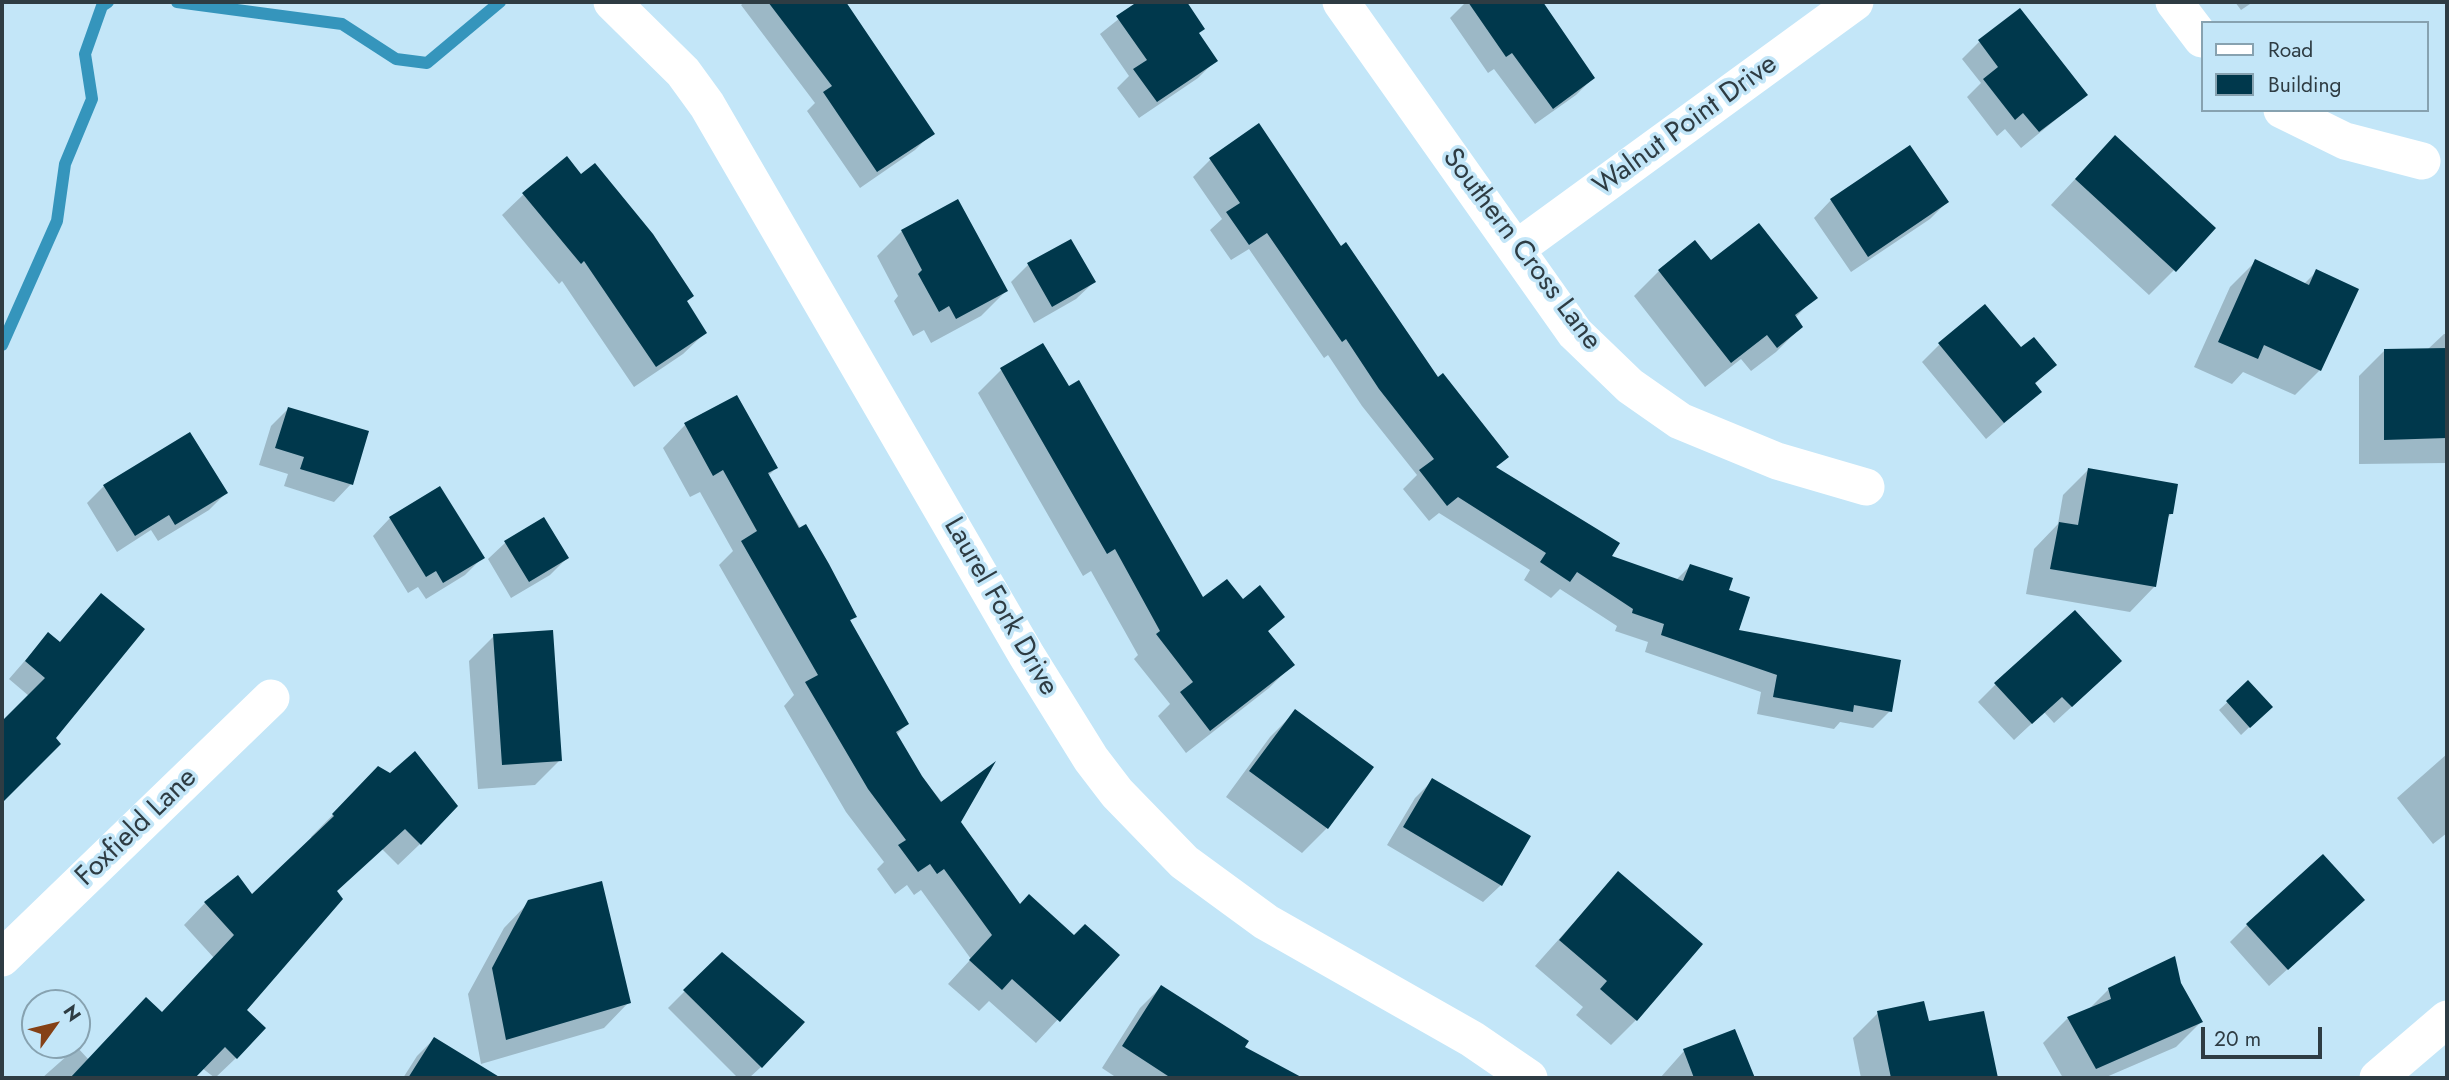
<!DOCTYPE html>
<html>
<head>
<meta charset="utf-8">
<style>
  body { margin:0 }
  #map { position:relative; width:2449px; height:1080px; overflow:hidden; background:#c3e6f8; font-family:Jost,sans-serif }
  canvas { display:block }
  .frame { position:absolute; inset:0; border:4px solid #2e3c43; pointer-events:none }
  .legend { position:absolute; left:2201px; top:21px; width:228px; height:91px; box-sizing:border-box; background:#c3e6f8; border:2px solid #87a2b0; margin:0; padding:9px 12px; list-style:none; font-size:21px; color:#2e3c43 }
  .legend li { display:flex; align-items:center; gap:14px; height:35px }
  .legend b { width:35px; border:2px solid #87a2b0 }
  .north { position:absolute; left:21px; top:989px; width:70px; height:70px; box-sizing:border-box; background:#c3e6f8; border:2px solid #87a2b0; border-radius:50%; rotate:56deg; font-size:19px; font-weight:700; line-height:28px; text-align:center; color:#2e3c43 }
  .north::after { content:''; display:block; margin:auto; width:24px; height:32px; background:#854116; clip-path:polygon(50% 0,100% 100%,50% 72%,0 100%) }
  .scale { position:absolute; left:2201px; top:1027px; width:121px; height:32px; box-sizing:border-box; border:4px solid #2e3c43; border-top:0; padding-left:9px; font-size:21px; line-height:24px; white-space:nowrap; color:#2e3c43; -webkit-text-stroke:5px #c3e6f8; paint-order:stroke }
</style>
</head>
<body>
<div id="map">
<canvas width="2449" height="1080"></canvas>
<div class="frame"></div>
<ul class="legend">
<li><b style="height:9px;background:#fff"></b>Road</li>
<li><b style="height:19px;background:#00384c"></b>Building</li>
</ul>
<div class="north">N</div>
<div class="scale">20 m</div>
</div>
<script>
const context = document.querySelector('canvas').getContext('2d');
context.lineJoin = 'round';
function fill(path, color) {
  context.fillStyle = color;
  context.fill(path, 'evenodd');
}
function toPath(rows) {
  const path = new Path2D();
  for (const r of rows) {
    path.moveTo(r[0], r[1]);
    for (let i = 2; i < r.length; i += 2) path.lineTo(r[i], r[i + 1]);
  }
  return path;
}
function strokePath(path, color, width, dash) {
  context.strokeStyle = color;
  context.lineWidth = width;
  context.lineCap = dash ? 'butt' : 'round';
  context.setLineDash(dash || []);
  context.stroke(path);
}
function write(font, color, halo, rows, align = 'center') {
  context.font = font + ' Jost,sans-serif';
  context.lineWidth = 7;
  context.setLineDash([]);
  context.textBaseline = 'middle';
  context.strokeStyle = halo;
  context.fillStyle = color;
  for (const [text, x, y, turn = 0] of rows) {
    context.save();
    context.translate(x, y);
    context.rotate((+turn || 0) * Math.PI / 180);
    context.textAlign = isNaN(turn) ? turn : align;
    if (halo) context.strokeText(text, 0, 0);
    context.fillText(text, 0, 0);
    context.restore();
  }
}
const shadow = toPath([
  [745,2,841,2,932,133,915,150,860,188,807,111,815,103,741,5],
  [1140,2,1179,2,1215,61,1198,78,1139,118,1117,88,1129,76,1100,34],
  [1466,2,1540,2,1593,78,1576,95,1535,124,1494,69,1488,73,1450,18],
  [2235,2,2253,2,2241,10],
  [1979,42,2086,95,2021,148,2005,129,1997,136,1967,97,1981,83,1962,59],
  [1258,126,1340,248,1437,379,1507,457,1494,469,1609,556,1676,580,1690,566,1727,591,1736,631,1890,711,1873,728,1840,722,1834,729,1757,714,1761,692,1645,652,1648,642,1615,631,1617,626,1560,589,1551,598,1524,580,1530,570,1439,513,1429,521,1403,489,1417,475,1362,406,1328,355,1324,358,1249,249,1231,260,1210,230,1222,219,1193,177,1210,160],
  [1910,147,1947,202,1930,219,1851,272,1814,218,1831,200],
  [2090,163,2174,270,2149,295,2051,205],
  [524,194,686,302,705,333,683,354,634,387,562,281,559,284,502,215],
  [902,231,1006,291,981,316,931,343,924,330,913,336,894,301,898,296,877,256],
  [2255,262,2304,284,2316,272,2320,370,2295,395,2243,372,2232,384,2194,367,2230,287],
  [1711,263,1815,297,1795,318,1801,327,1776,352,1751,371,1741,359,1705,387,1634,296,1659,271],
  [1028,265,1094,282,1076,299,1034,323,1011,282],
  [2444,334,2447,334,2447,463,2359,464,2359,376,2385,350,2427,350],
  [1939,345,2021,349,2054,365,2034,385,2040,392,1986,439,1922,362],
  [1001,370,1203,600,1243,601,1282,617,1267,632,1292,665,1269,688,1186,753,1158,716,1170,704,1134,659,1138,655,1091,571,1083,576,978,393],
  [288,409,351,484,334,502,284,486,288,474,259,465,271,426],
  [685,425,776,468,768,476,855,616,849,622,907,724,896,735,921,777,959,822,1019,906,1074,937,1117,955,1036,1043,989,1001,979,1011,948,984,971,959,921,890,914,895,907,885,895,894,877,869,884,862,846,812,784,706,794,695,719,565,733,551,700,492,690,497,663,448],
  [2088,470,2171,514,2166,519,2155,586,2130,612,2026,594,2034,549,2058,524,2063,495],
  [104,486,226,493,209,510,158,541,151,530,117,552,87,503],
  [390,518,482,558,465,575,426,599,418,587,408,593,373,536],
  [506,542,567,558,550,575,511,598,488,559],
  [101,595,53,738,59,744,2,801,2,723,29,696,9,679,48,634,59,643],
  [494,636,560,760,535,785,478,789,469,661],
  [2103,678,2054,723,2044,712,2014,740,1978,702,1996,684],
  [2248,683,2262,715,2241,735,2219,710],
  [1295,712,1371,768,1327,828,1302,853,1226,797,1270,737],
  [2447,754,2447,833,2433,844,2397,798],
  [378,769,420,844,398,865,382,849,335,892,245,1011,236,1058,215,1078,202,1068,193,1078,42,1078,77,1047,89,1060,161,1014,214,958,184,925,205,903,252,897,313,839,311,837],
  [1432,781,1501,885,1483,902,1387,845,1415,798],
  [1618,873,1636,1020,1611,1045,1576,1015,1583,1007,1535,966],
  [529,902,629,1002,604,1028,481,1064,468,994,504,928],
  [2345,917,2269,986,2230,942,2247,925],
  [722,954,761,1067,749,1078,738,1078,668,1008],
  [2180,984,2201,1022,2176,1047,2104,1078,2063,1078,2043,1043,2068,1018,2088,1010,2109,989],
  [1161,987,1242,1048,1300,1078,1117,1078,1102,1068,1140,1008],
  [1878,1013,1927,1024,1983,1013,1996,1078,1861,1078,1853,1038],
  [1734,1031,1753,1078,1660,1078,1684,1051],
  [434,1039,484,1070,479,1078,403,1078,417,1056]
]);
const stream = toPath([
  [177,2,342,24,396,59,427,63,500,2],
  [2,345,57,221,65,164,92,99,85,54,102,6,108,2]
]);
const building = toPath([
  [768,2,846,2,935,134,877,172,823,92,832,86],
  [1137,2,1187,2,1205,29,1199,33,1218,61,1157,102,1133,69,1147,60,1116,16],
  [1468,2,1543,2,1595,78,1553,109,1512,53,1506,57],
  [2020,8,2088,95,2039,132,2023,113,2015,120,1983,79,1998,67,1978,40],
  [1259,123,1341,246,1346,242,1438,377,1443,373,1509,457,1496,467,1620,543,1612,556,1683,581,1690,564,1733,578,1729,590,1750,597,1739,630,1901,660,1892,712,1854,705,1853,712,1773,697,1777,675,1661,635,1664,624,1632,613,1633,609,1577,572,1570,582,1540,562,1546,553,1458,497,1447,506,1419,470,1434,459,1379,389,1346,339,1342,342,1267,233,1249,245,1226,212,1240,203,1209,158],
  [2115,135,2216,228,2176,272,2075,179],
  [1910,145,1949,202,1868,257,1830,199],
  [567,156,581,174,595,163,653,234,694,296,687,301,707,333,656,367,584,261,581,264,522,193],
  [958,199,1008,291,956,319,949,306,939,312,918,274,922,270,901,230],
  [1759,223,1818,298,1795,315,1803,327,1777,348,1767,335,1731,363,1658,270,1695,240,1711,260],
  [1071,239,1096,282,1052,307,1027,263],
  [2255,259,2309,285,2316,269,2359,289,2321,371,2264,345,2258,359,2218,342],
  [1985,304,2021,347,2034,337,2057,365,2035,383,2042,392,2004,423,1938,343],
  [1043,343,1069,386,1079,380,1203,597,1227,579,1243,599,1260,585,1285,617,1268,631,1295,665,1210,731,1180,692,1193,682,1156,634,1160,631,1115,549,1107,554,1000,368],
  [2447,348,2447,438,2384,440,2384,349],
  [737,395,778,468,768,473,799,528,806,524,829,564,857,617,850,620,909,724,896,732,922,776,941,802,996,761,961,822,1020,904,1029,894,1074,935,1085,924,1120,955,1060,1022,1012,979,1002,990,969,960,992,935,944,869,937,874,930,864,918,872,898,845,906,840,868,789,805,682,818,675,741,541,757,531,723,470,713,476,684,423],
  [288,407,369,431,353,485,300,469,304,457,275,448],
  [190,432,228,493,175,525,169,515,135,536,103,485],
  [2088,468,2178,484,2173,514,2169,514,2156,587,2050,569,2059,522,2078,525],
  [440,486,485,558,443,583,436,571,426,577,389,517],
  [544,517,569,558,529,582,504,541],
  [101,593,145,629,56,738,61,744,2,803,2,721,45,678,25,661,48,632,60,642],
  [2075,610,2122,661,2072,707,2062,697,2032,724,1994,683],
  [553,630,562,761,502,765,493,634],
  [2248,680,2273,707,2250,728,2226,701],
  [1295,709,1374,767,1328,829,1249,771],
  [415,751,458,806,421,845,405,829,337,891,343,899,247,1010,266,1028,237,1059,225,1047,195,1078,70,1078,146,997,162,1012,234,935,204,902,238,875,252,894,334,816,332,814,378,766,390,773],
  [1432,778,1531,836,1502,886,1403,827],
  [2323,854,2365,900,2288,970,2246,924],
  [1618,871,1703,944,1637,1021,1600,989,1607,981,1559,940],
  [602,881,631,1003,506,1040,492,968,528,900],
  [722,952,805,1022,762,1068,683,990],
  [2175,956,2181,983,2203,1022,2096,1069,2067,1017,2111,999,2108,988],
  [1161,985,1249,1041,1245,1047,1303,1078,1171,1078,1122,1046],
  [1924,1001,1929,1021,1984,1011,1998,1078,1891,1078,1877,1011],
  [1735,1029,1755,1078,1694,1078,1683,1049],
  [434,1037,501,1078,408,1078]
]);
const minor = toPath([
  [612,2,683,72,707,105,1027,656,1091,759,1117,793,1184,862,1266,922,1472,1039,1529,1078],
  [1341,2,1575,333,1630,386,1680,421,1777,461,1866,487],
  [2174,2,2202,39],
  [2282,110,2345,141,2422,161],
  [1516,249,1855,2],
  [2,958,271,698],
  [2378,1078,2447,1019]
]);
const streetNames = [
  ["Walnut Point Drive",1686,126,-36],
  ["Southern Cross Lane",1521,250,53],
  ["Laurel Fork Drive",1000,607,60],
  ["Foxfield Lane",137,828,-44]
];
fill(shadow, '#0003');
strokePath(stream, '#3595bc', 12);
fill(building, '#00384c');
strokePath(minor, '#fff', 37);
write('28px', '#2e3c43', '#c3e6f8', streetNames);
</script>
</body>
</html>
